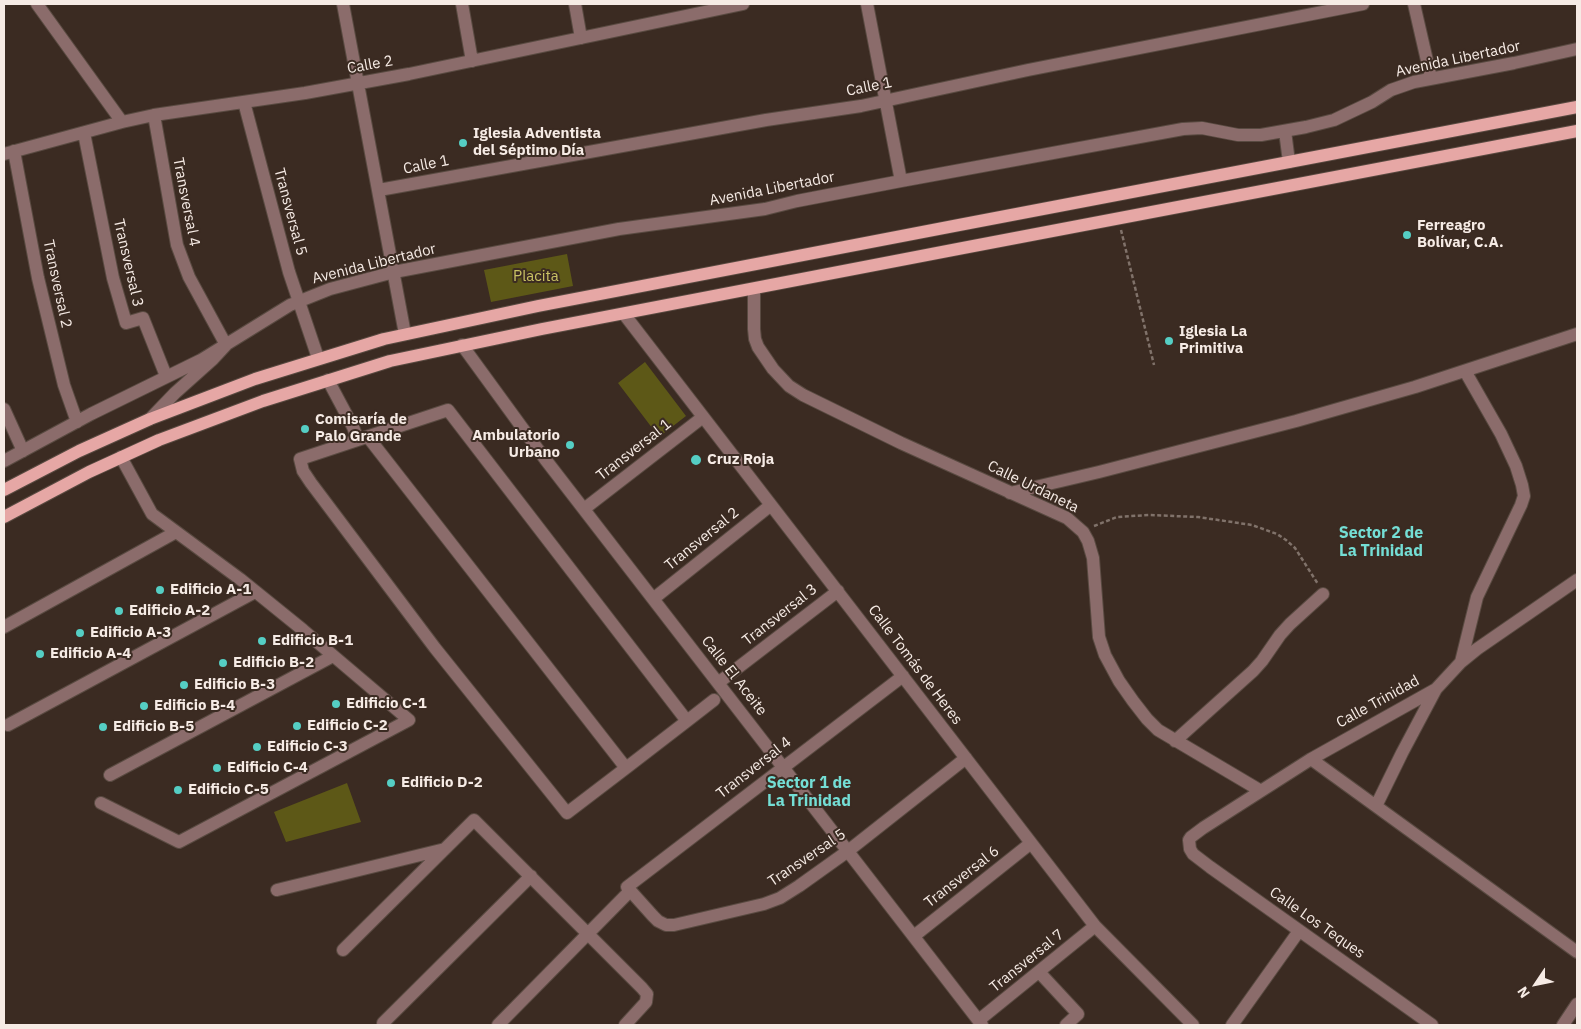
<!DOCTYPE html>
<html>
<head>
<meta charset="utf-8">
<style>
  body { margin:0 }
  #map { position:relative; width:1581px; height:1029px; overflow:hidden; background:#3b2b22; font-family:"IBM Plex Sans",sans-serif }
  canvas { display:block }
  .frame { position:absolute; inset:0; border:5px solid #f6ebe5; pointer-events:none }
  .north { position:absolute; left:1511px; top:959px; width:50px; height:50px; -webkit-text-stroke:4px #3b2b22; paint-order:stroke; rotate:236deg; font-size:14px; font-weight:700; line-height:20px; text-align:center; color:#f6ebe5 }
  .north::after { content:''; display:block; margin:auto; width:18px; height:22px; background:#f6ebe5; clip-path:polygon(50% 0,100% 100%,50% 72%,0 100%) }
</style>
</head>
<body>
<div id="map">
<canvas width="1581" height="1029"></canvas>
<div class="frame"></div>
<div class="north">N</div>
</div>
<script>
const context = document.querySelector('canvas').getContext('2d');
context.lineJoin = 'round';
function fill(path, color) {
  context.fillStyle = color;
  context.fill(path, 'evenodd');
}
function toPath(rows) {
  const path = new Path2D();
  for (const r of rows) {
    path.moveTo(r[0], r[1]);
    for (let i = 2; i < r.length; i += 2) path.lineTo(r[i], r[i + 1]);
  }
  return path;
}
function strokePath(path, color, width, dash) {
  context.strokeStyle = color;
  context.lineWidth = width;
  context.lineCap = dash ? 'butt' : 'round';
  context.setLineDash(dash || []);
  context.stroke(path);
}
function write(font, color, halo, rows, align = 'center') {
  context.font = font + ' "IBM Plex Sans",sans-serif';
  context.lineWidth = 4;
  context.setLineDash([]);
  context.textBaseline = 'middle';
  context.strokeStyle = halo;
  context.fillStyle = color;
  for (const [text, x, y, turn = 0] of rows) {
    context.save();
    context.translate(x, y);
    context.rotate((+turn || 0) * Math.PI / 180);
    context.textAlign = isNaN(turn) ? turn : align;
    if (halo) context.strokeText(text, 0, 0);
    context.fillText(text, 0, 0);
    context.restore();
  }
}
const green = toPath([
  [567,254,573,286,491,302,484,270],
  [645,362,686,416,659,437,618,383],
  [347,783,361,822,286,842,274,812]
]);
const path = toPath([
  [1121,230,1154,365],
  [1094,526,1117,517,1149,515,1198,517,1252,525,1277,534,1286,540,1295,548,1318,584]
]);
const minor = toPath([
  [37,4,122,122],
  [343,4,405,334],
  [462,4,472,61],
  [575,4,581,38],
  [867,4,901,181],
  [1414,4,1431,78],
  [244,102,289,272,318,358],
  [1285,131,1289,162],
  [84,133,113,278,126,323,143,318,166,376],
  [14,151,38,278,64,385,77,422],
  [4,154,122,122,154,115,305,93,409,74,743,4],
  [379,190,766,120,861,106,1028,70,1363,4],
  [754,289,754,329,755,339,758,347,773,369,789,386,803,395,901,443,1067,518,1083,532,1088,541,1093,558,1099,637,1105,655,1119,681,1133,701,1147,719,1158,730,1261,791],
  [624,314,1095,926,1193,1025],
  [462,345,545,459,982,1025],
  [328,380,353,427,358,440],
  [4,409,23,451],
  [150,419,175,393,213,359,226,345,189,277,177,245,154,115],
  [368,437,626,768],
  [4,461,91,414,201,360,290,305,330,289,394,272,619,229,765,209,797,201,901,181,1183,129,1202,128,1238,135,1261,135,1306,127,1334,120,1372,102,1391,90,1414,82,1514,63,1577,49],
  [1010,493,1099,472,1296,421,1415,387,1577,334],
  [584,509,703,417],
  [653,599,771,505],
  [4,627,176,532],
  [1461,662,1477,597,1521,505,1524,496,1522,485,1516,466,1501,434,1465,371],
  [903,676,627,887,653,916,658,921,666,925,674,925,764,904,780,898,799,886,848,851,966,758],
  [718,683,838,591],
  [687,721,448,410,300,459,303,471,311,483,435,648,567,813,626,768,687,721,714,700],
  [8,725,255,592],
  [1175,741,1253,671,1262,661,1280,635,1290,624,1323,594],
  [1311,759,1577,952],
  [110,775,333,656],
  [101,803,179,842,409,720,303,630,240,579,152,514,121,457],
  [1376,806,1402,753,1436,689],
  [277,890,445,849],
  [914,936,1031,843],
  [343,950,474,820,642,988,647,994,646,1002,625,1025],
  [1039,972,1078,1014,1066,1025],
  [979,1020,1095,926],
  [383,1023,531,876],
  [498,1025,630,891],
  [1232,1025,1299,931],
  [1432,1025,1210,867,1193,854,1190,849,1189,840,1191,837,1203,828,1311,759,1436,689,1461,662,1477,649,1577,580],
  [1563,1025,1577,1004]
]);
const major = toPath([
  [4,490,79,451,150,419,255,379,384,339,538,306,959,225,1577,107],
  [4,517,89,472,159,440,263,401,390,361,542,329,963,248,1577,131]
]);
const markers = [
  [463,143,5,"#55cec4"],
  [1407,235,5,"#55cec4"],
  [1169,341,5,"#55cec4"],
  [305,429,5,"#55cec4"],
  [570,445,5,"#55cec4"],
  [696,460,6,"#55cec4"],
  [160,590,5,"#55cec4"],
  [119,611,5,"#55cec4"],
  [80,633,5,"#55cec4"],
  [262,641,5,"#55cec4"],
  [40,654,5,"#55cec4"],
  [223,663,5,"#55cec4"],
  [184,685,5,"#55cec4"],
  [336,704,5,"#55cec4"],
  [144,706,5,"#55cec4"],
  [297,726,5,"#55cec4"],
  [103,727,5,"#55cec4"],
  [257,747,5,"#55cec4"],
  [217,768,5,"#55cec4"],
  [391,783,5,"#55cec4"],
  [178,790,5,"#55cec4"]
];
const streetNames = [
  ["Avenida Libertador",1458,59,-12],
  ["Calle 2",370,65,-10],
  ["Calle 1",869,87,-11],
  ["Calle 1",426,165,-11],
  ["Avenida Libertador",772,189,-11],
  ["Transversal 4",186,202,79],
  ["Transversal 5",290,212,75],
  ["Transversal 3",128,263,77],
  ["Avenida Libertador",374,264,-14],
  ["Transversal 2",57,284,78],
  ["Transversal 1",634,450,-38],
  ["Calle Urdaneta",1033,487,26],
  ["Transversal 2",702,539,-39],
  ["Transversal 3",780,615,-38],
  ["Calle Tomás de Heres",915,665,53],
  ["Calle El Aceite",734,676,52],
  ["Calle Trinidad",1378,702,-29],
  ["Transversal 4",754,768,-38],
  ["Transversal 5",807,858,-34],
  ["Transversal 6",962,877,-38],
  ["Calle Los Teques",1317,923,35],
  ["Transversal 7",1027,961,-39]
];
const poiNames = [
  ["Iglesia Adventista",473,134],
  ["del Séptimo Día",473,151],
  ["Ferreagro",1417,226],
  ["Bolívar, C.A.",1417,243],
  ["Iglesia La",1179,332],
  ["Primitiva",1179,349],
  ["Comisaría de",315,420],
  ["Palo Grande",315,437],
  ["Ambulatorio",560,436,"right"],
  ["Urbano",560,453,"right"],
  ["Cruz Roja",707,460],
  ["Edificio A-1",170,590],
  ["Edificio A-2",129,611],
  ["Edificio A-3",90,633],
  ["Edificio B-1",272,641],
  ["Edificio A-4",50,654],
  ["Edificio B-2",233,663],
  ["Edificio B-3",194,685],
  ["Edificio C-1",346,704],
  ["Edificio B-4",154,706],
  ["Edificio C-2",307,726],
  ["Edificio B-5",113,727],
  ["Edificio C-3",267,747],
  ["Edificio C-4",227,768],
  ["Edificio D-2",401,783],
  ["Edificio C-5",188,790]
];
const parkNames = [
  ["Placita",536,277]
];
const neighbourhoodNames = [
  ["Sector 2 de",1381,533],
  ["La Trinidad",1381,551],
  ["Sector 1 de",809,783],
  ["La Trinidad",809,801]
];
fill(green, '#5d5817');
strokePath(minor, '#594a41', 14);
strokePath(major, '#594a41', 14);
strokePath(path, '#80726a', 2.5, [4, 2.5]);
strokePath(minor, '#8b6c6b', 12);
strokePath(major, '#e6a7a5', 12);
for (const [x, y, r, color] of markers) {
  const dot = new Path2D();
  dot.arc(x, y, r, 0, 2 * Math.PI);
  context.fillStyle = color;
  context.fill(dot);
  strokePath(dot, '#3b2b22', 2);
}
write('15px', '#f6ebe5', '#3b2b22', streetNames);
write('bold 15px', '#f6ebe5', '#3b2b22', poiNames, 'left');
write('15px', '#cac364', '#3b2b22', parkNames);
write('bold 16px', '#74ded5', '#3b2b22', neighbourhoodNames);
</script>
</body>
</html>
